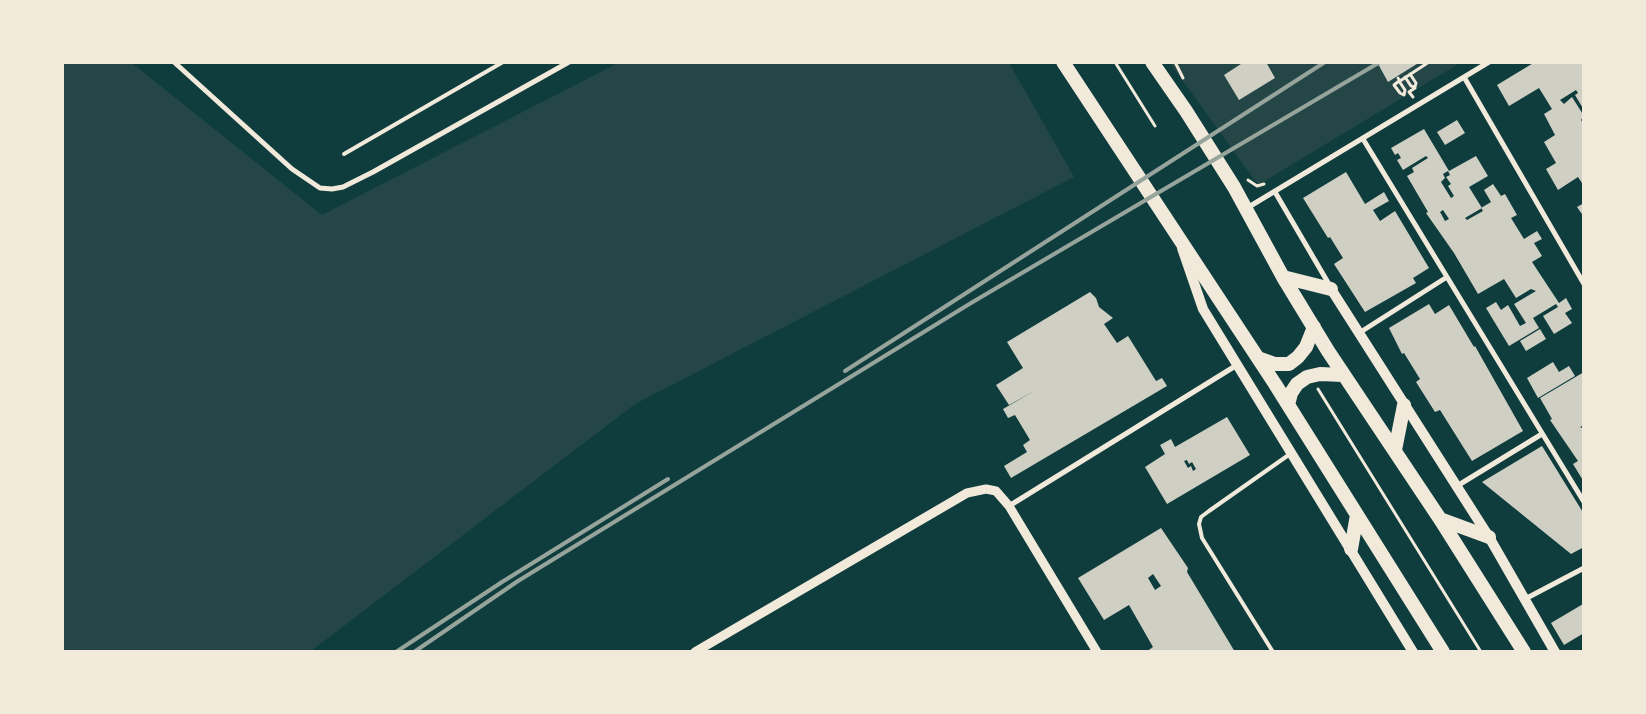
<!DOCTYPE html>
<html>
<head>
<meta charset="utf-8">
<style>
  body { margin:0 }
  #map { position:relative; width:1646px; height:714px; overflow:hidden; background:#0f3d3e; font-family:"PT Sans",sans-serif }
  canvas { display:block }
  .frame { position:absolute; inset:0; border:64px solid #f1e9da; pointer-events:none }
</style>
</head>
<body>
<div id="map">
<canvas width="1646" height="714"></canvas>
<div class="frame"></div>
</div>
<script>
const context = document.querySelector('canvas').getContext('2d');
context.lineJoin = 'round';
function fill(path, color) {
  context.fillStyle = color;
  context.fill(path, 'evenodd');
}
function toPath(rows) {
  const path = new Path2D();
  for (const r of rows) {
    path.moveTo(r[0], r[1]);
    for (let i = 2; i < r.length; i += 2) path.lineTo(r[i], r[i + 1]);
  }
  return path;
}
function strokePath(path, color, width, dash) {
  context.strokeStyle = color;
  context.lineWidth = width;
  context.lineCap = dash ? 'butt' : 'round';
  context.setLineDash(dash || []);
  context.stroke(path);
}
const green = toPath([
  [62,63,132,63,322,215,618,63,1009,63,1074,177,635,404,311,651,63,651],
  [1170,63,1460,63,1258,185]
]);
const building = toPath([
  [1244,62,1266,62,1275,78,1239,100,1224,75],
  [1377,62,1420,62,1388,82],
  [1535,62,1584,62,1584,110,1575,95,1578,93,1576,90,1560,100,1564,104,1572,97,1584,116,1581,120,1584,124,1584,186,1578,177,1558,190,1546,169,1556,163,1544,142,1555,135,1544,114,1552,109,1539,88,1509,106,1497,85],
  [1457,120,1465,133,1445,145,1437,132],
  [1424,129,1449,171,1476,156,1488,176,1469,187,1482,208,1465,218,1467,220,1483,211,1481,208,1491,202,1484,190,1493,184,1501,196,1505,194,1517,215,1511,218,1524,239,1537,231,1542,239,1534,243,1542,256,1532,262,1559,303,1566,298,1572,309,1565,313,1572,323,1554,334,1543,316,1558,307,1556,304,1533,318,1539,328,1509,346,1486,308,1496,302,1501,310,1508,305,1520,326,1526,323,1514,304,1536,291,1531,289,1516,298,1504,279,1478,294,1454,253,1426,213,1428,212,1407,176,1414,172,1412,168,1428,158,1426,156,1403,170,1397,160,1401,158,1398,153,1395,155,1391,148],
  [1448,171,1450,175,1446,177,1451,184,1448,186,1454,196,1451,198,1441,182,1445,178,1443,174],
  [1443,210,1449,219,1445,221,1440,212],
  [1346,172,1365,204,1384,192,1389,201,1373,210,1380,221,1395,211,1429,268,1413,278,1416,283,1365,312,1334,264,1343,258,1330,237,1328,238,1303,198],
  [1584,203,1584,217,1577,207],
  [1090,292,1096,298,1099,307,1113,318,1104,324,1117,343,1128,336,1156,381,1162,378,1167,386,1011,478,1004,466,1027,452,1023,445,1030,440,1015,415,1008,418,1003,409,1036,390,1009,405,996,385,1023,368,1007,342],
  [1429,304,1435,314,1449,305,1474,347,1475,346,1523,431,1472,461,1440,410,1435,412,1416,382,1420,379,1404,353,1402,354,1389,328],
  [1540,329,1546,339,1526,351,1520,341],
  [1553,362,1559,372,1569,366,1575,376,1538,398,1527,378],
  [1584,372,1584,425,1580,427,1584,429,1584,482,1573,464,1578,461,1550,420,1552,419,1540,398],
  [1227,417,1250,455,1167,504,1145,467,1165,454,1160,445,1171,439,1175,447],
  [1187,460,1189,464,1192,462,1196,469,1193,471,1191,466,1188,468,1184,461],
  [1542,446,1584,514,1584,547,1571,554,1482,482],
  [1161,528,1188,568,1187,572,1235,652,1146,652,1153,647,1129,605,1104,620,1078,578],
  [1153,574,1161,586,1155,590,1148,578],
  [1583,604,1584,633,1564,645,1551,623]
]);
const path = toPath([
  [1115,62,1155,126],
  [1175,62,1183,78],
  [1405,77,1411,86,1415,87,1416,83,1410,74],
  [1398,78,1400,81,1429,62],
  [1399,81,1405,90,1404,95,1400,93,1394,85,1399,81,1400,81],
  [1413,97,1409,92,1415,88],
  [1248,180,1257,186,1264,184],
  [1318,389,1481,652]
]);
const service = toPath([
  [344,154,503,62],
  [1273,652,1202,538,1199,524,1201,517,1209,511,1290,454]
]);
const minor = toPath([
  [174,62,292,169,320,188,332,189,343,187,373,172,569,62],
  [1464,77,1584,284],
  [1363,139,1584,502],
  [1275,192,1330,286],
  [1247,208,1489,62],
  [1359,333,1447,277],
  [1457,486,1542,434],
  [1009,506,1237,365],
  [1525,599,1584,568]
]);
const tertiary = toPath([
  [695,652,967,493,986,489,996,491,1009,506,1097,652]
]);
const secondary = toPath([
  [1182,248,1203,309,1413,652],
  [1331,289,1489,537,1555,652]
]);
const trunk = toPath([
  [1063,62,1275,384,1443,652],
  [1152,62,1186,111,1234,187,1283,277,1328,351,1440,519,1524,652],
  [1283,277,1331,289],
  [1258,358,1275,364,1289,364,1298,357,1306,347,1314,327],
  [1288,405,1291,393,1297,384,1307,377,1320,374,1343,375],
  [1395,450,1404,405],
  [1440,519,1489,537],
  [1351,549,1357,515]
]);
const rail = toPath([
  [845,371,1325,62],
  [396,652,502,582,668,479],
  [414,652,518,581,971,303,1380,62]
]);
fill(green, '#244646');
fill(building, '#cfcfc3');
strokePath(path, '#f1e9da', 3);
strokePath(service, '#f1e9da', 4);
strokePath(minor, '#f1e9da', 5);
strokePath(tertiary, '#f1e9da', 9);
strokePath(secondary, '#f1e9da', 10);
strokePath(trunk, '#f1e9da', 14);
strokePath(rail, '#97a49c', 4);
</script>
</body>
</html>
